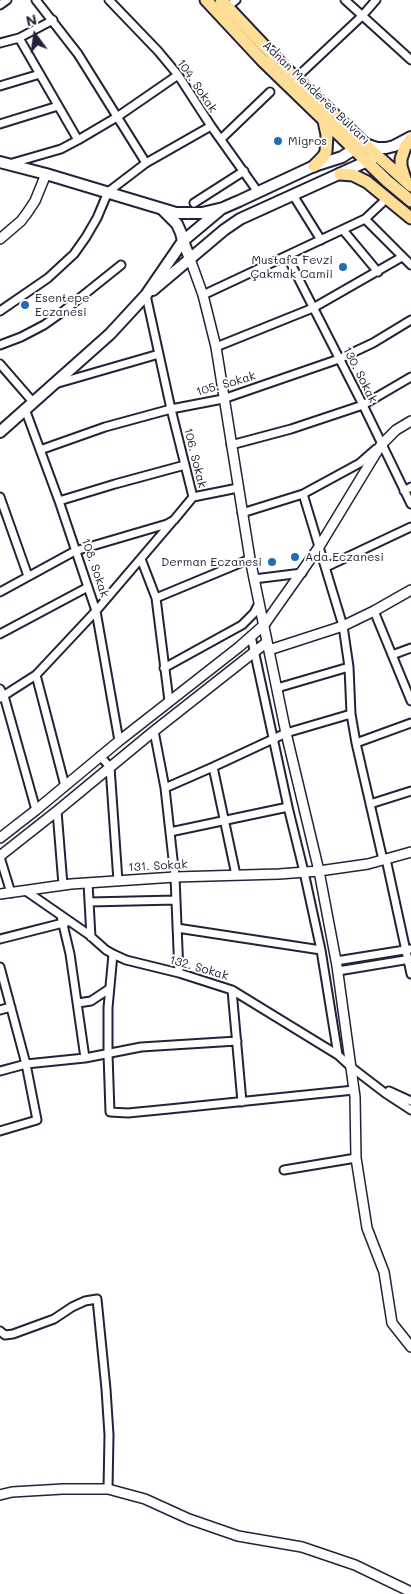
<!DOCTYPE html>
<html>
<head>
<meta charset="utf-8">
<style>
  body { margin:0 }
  #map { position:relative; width:411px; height:1594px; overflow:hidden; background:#fff; font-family:Mali,sans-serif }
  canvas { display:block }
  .north { position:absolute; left:10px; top:10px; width:50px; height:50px; -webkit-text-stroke:4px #fff; paint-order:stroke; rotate:346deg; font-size:14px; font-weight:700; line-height:20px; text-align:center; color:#22223b }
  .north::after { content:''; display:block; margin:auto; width:18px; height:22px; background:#22223b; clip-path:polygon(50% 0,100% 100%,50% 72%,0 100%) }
</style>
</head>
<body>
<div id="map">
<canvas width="411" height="1594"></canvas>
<div class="north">N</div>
</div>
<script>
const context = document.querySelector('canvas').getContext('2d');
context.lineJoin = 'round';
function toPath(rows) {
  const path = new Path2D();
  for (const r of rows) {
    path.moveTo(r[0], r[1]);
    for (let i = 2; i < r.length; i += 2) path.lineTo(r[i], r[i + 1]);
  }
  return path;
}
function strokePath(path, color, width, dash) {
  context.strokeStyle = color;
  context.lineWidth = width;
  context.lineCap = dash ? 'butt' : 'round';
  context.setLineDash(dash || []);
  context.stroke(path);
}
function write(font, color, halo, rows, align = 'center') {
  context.font = font + ' Mali,sans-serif';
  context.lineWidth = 4;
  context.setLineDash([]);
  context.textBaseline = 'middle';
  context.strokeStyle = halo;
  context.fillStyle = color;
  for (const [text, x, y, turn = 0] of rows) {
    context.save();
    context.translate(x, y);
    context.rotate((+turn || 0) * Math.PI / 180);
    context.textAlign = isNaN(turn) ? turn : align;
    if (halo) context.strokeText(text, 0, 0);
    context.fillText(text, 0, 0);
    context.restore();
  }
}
const minor = toPath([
  [36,0,78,54,146,163],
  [109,0,158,51,178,75,211,126,258,192],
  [345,0,411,60],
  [0,5,7,0],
  [227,7,236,0],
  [19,38,78,140],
  [0,43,19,38,53,20],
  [296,78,362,16,376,0],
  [0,86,40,74],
  [0,124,58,106],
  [221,139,270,92],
  [9,164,61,149,78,140,117,117,178,75],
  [293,195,321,240],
  [194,203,244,171],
  [365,219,411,265],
  [343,230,378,272],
  [287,256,363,405,411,504],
  [203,295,365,219,382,203],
  [0,311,48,278,74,254,86,237,97,218,108,192,146,163,211,126],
  [0,345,21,337,44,325,61,313,121,265],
  [216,347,313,308,402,257],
  [0,364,33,402],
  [55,384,159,354],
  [25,409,59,501,96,611,119,741],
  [231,445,291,429,363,405,411,377],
  [40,450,105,427,171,409,223,399,339,359,373,343,411,320],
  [404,491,411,487],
  [303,494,343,626,349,667,351,714,356,743,383,860],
  [0,497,28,576],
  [193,497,238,488],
  [59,501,115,484,185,465],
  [242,513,303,494,360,463,376,449],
  [141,559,156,598],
  [326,567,411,527],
  [254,579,302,573],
  [0,592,75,551,167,524,174,520,193,497,171,409,146,295],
  [374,611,411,701],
  [0,634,88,587],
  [251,636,288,807,304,872,321,950,338,1055],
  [392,655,411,648],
  [164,668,242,625,254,613,259,603],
  [36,675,65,786],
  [277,688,349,667],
  [0,689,4,696,36,810],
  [0,698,36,675,96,611,172,522],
  [169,701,156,598,250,559],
  [154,731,165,788,175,877,179,973],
  [356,743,411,723],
  [100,756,110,767,118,881],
  [213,767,236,875],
  [165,788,213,767,286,733,351,714],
  [370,804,411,791],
  [57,811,63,885],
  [170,832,288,807],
  [0,857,11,893],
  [386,859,411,974],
  [88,883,91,937],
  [26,891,88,934,106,950,113,954,126,960,179,973,232,990,338,1055,351,1067,385,1093,411,1110],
  [89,902,176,900],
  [61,916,70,954,85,1058],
  [177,928,321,950],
  [0,939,67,922],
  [113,954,108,1008,108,1054,110,1112,128,1113,169,1109,354,1090],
  [336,961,411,949],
  [0,967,26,1064,37,1120,0,1131],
  [338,971,411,959],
  [232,990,242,1102],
  [78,1003,91,1001,109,989],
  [0,1010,11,1007],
  [0,1071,26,1064,85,1058,141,1047,237,1041],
  [389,1091,411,1101],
  [284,1170,356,1158],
  [0,1331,5,1335,13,1334,54,1319,72,1307,85,1301,97,1299,106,1389,109,1435,108,1489]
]);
const tertiary = toPath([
  [0,239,21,221,27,213,35,201,46,174],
  [190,259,203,295,216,347,250,559,286,733,319,871,337,966,355,1097,356,1158,367,1228,384,1272,392,1323,411,1347],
  [269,650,343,626,374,611,411,590],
  [0,838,36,810,119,741,239,647,264,625,319,547,381,445,396,430,411,421],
  [0,856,57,811,154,731,267,642],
  [0,894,71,884,175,877,279,874,319,871,368,864,411,852],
  [0,1495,12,1492,63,1489,108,1489,145,1499,189,1519,238,1536,302,1547,355,1565,411,1592]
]);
const secondary = toPath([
  [0,162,46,174,176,213,202,213,223,208,239,201,314,166,342,157,354,149,365,144,377,148,386,148,394,146,411,137],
  [163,210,177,224,181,233,183,241,190,259],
  [153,290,224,230,240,219,372,159],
  [0,432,110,334,146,295,183,241,220,210]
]);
const primary = toPath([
  [206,0,262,60,387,181,411,201],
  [221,0,282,65,372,151,411,186],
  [314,166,323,157,326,152,327,135,324,121],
  [340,174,353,175,367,182,411,218],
  [405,179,401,166,401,159,405,147,411,139]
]);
const markers = [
  [278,141,5,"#1f6fb2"],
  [343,267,5,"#1f6fb2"],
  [25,305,5,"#1f6fb2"],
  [295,557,5,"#1f6fb2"],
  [272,562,5,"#1f6fb2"]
];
const streetNames = [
  ["104. Sokak",197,86,56],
  ["Adnan Menderes Bulvarı",316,93,44],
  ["130. Sokak",360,375,63],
  ["105. Sokak",226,384,-16],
  ["106. Sokak",195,458,76],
  ["108. Sokak",95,568,71],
  ["131. Sokak",158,866,-3],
  ["132. Sokak",199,968,16]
];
const poiNames = [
  ["Migros",288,141],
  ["Mustafa Fevzi",333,260,"right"],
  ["Çakmak Camii",333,274,"right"],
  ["Esentepe",35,298],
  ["Eczanesi",35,312],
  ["Ada Eczanesi",305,557],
  ["Derman Eczanesi",262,562,"right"]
];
strokePath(minor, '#22223b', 11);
strokePath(tertiary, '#22223b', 12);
strokePath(secondary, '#22223b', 14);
strokePath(primary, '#22223b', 15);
strokePath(minor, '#fff', 7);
strokePath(tertiary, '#fff', 9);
strokePath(secondary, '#fff', 10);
strokePath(primary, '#fedd96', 11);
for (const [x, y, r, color] of markers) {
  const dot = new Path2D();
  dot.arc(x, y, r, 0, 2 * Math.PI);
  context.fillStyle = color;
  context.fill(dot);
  strokePath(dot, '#fff', 2);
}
write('12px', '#22223b', '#fff', streetNames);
write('12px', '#22223b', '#fff', poiNames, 'left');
</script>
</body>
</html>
